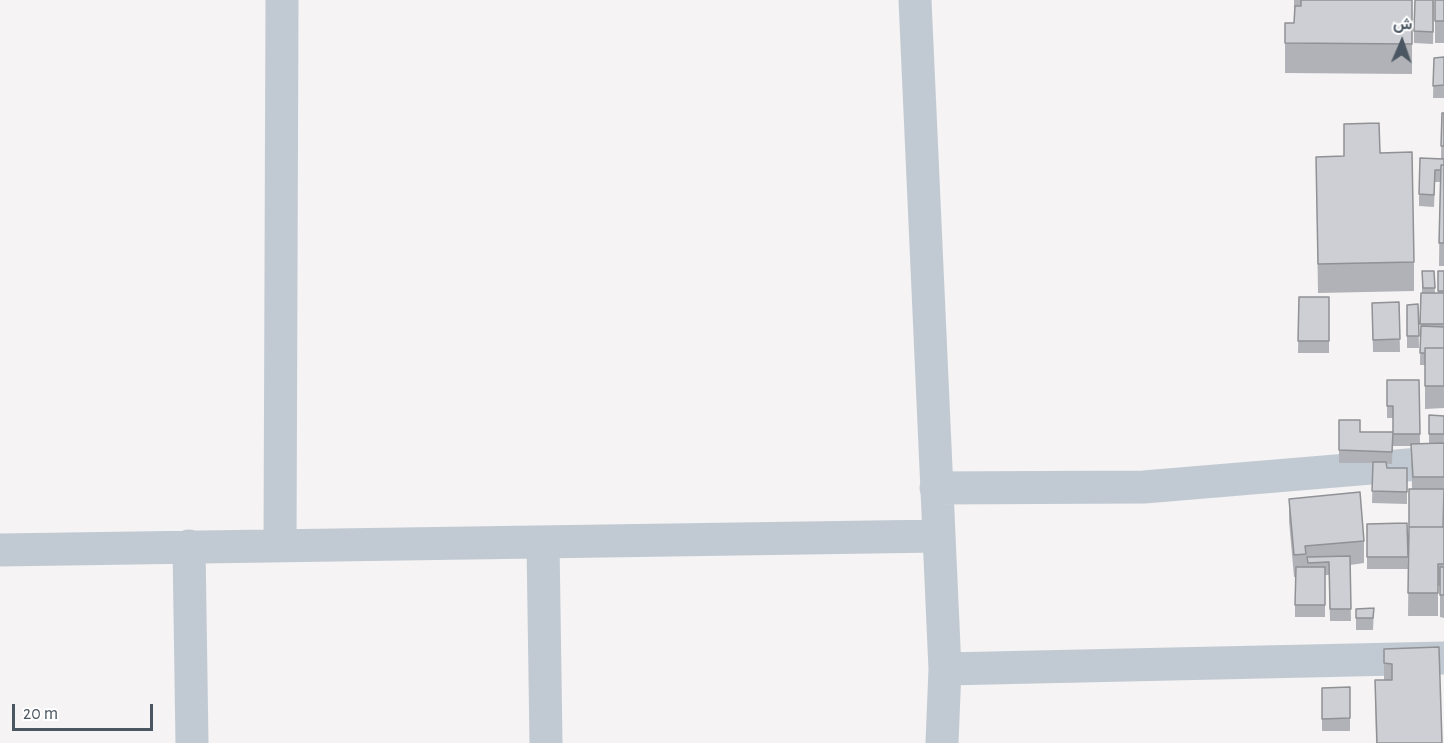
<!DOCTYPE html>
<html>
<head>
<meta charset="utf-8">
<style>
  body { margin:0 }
  #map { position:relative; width:1444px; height:743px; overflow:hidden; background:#f5f3f3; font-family:"Alegreya Sans",Vazirmatn,sans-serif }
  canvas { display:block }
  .north { position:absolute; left:1372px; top:12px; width:60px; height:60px; -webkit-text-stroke:4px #fff; paint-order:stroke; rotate:2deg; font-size:16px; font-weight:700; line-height:24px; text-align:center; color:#4a5661 }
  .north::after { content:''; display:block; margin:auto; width:21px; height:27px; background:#4a5661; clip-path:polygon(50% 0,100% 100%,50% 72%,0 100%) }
  .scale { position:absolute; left:12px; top:704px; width:141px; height:27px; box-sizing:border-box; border:3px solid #4a5661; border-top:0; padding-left:8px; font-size:18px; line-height:21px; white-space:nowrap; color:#4a5661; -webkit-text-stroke:4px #fff; paint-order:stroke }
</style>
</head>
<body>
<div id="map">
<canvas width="1444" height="743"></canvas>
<div class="north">ش</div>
<div class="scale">20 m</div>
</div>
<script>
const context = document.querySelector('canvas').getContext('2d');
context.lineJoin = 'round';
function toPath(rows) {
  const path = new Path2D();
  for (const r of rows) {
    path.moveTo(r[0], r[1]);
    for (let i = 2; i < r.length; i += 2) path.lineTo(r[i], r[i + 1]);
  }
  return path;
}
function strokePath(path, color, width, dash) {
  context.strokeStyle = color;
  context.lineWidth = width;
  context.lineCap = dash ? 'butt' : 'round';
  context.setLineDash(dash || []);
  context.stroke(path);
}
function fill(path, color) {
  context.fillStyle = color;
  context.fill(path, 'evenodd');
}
const minor = toPath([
  [915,0,945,669,942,743],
  [936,488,1144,487,1444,462],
  [543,542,546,743],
  [280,545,282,0],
  [189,546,192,743],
  [0,550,939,536],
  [945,669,1444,658]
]);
const wall = toPath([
  [1294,0,1412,0,1412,74,1285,73,1285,23,1294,23],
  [1434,0,1433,44,1414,43,1414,31],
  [1435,0,1444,0,1444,43,1435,43],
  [1444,57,1444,98,1433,98,1434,58],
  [1442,113,1444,113,1444,266,1439,266,1440,182,1435,182,1434,207,1419,206,1419,194,1441,158],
  [1380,153,1414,262,1414,291,1318,293,1316,157,1344,156],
  [1422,271,1434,271,1435,293,1438,293,1438,271,1444,271,1444,408,1425,409,1425,365,1420,365,1421,293,1422,293],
  [1299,297,1329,297,1329,353,1298,353],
  [1399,302,1400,352,1373,352,1372,303],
  [1418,304,1419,348,1407,348,1407,305],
  [1387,380,1419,380,1420,443,1429,443,1429,415,1444,416,1444,618,1440,617,1440,586,1438,586,1438,616,1408,616,1409,527,1412,489,1411,446,1393,446,1393,418,1387,418],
  [1339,420,1360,432,1393,432,1392,464,1386,464,1387,468,1407,468,1407,504,1372,503,1373,463,1339,463],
  [1289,499,1364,541,1364,563,1350,565,1351,621,1330,621,1329,575,1325,575,1325,617,1295,617,1295,577,1294,577,1289,521],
  [1407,523,1408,569,1367,569,1367,524],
  [1374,608,1373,630,1356,630,1356,609],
  [1384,649,1442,743,1376,743,1375,680,1384,680],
  [1350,687,1350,731,1322,731,1322,688]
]);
const building = toPath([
  [1301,0,1412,0,1412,44,1285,43,1285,23,1294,23,1295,6,1301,6,1301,0],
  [1415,0,1433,0,1433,32,1414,31,1415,0],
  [1435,0,1444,0,1444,21,1435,21,1435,0],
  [1444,57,1444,85,1433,86,1434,58,1444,57],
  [1442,113,1444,113,1444,146,1441,146,1442,113],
  [1379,123,1380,153,1412,152,1414,262,1318,264,1316,157,1344,156,1344,124,1379,123],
  [1420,158,1444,159,1444,165,1441,165,1441,170,1435,170,1434,195,1419,194,1420,158],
  [1441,165,1444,165,1444,243,1439,243,1441,165],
  [1422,271,1434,271,1435,288,1423,288,1422,271],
  [1438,271,1444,271,1444,291,1438,291,1438,271],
  [1421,293,1444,293,1444,324,1420,324,1421,293],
  [1299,297,1329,297,1329,341,1298,341,1299,297],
  [1399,302,1400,339,1373,340,1372,303,1399,302],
  [1418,304,1419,336,1407,336,1407,305,1418,304],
  [1421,326,1444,327,1444,348,1425,348,1425,353,1420,353,1421,326],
  [1425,348,1444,348,1444,386,1425,386,1425,348],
  [1387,380,1419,380,1420,434,1393,434,1393,406,1387,406,1387,380],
  [1429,415,1444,416,1444,434,1429,434,1429,415],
  [1339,420,1360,420,1360,432,1393,432,1392,452,1339,450,1339,420],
  [1444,443,1444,477,1413,477,1411,444,1444,443],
  [1373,462,1386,462,1387,468,1407,468,1407,492,1372,491,1373,462],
  [1409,489,1444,489,1443,527,1409,527,1409,489],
  [1360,492,1364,541,1305,546,1306,554,1294,555,1289,499,1360,492],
  [1407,523,1408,557,1367,557,1367,524,1407,523],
  [1409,527,1444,527,1444,564,1438,564,1438,593,1408,593,1409,527],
  [1350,556,1351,609,1330,609,1329,562,1308,563,1307,557,1350,556],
  [1296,567,1325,567,1325,605,1295,605,1296,567],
  [1440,567,1444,567,1444,595,1440,595,1440,567],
  [1374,608,1373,618,1356,618,1356,609,1374,608],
  [1439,647,1442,743,1377,743,1375,680,1392,680,1392,664,1384,663,1384,649,1439,647],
  [1350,687,1350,718,1322,719,1322,688,1350,687]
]);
strokePath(minor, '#c1cad2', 33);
fill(wall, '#b0b2b7');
fill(building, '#cdcfd5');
strokePath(building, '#909195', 1.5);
</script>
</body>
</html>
